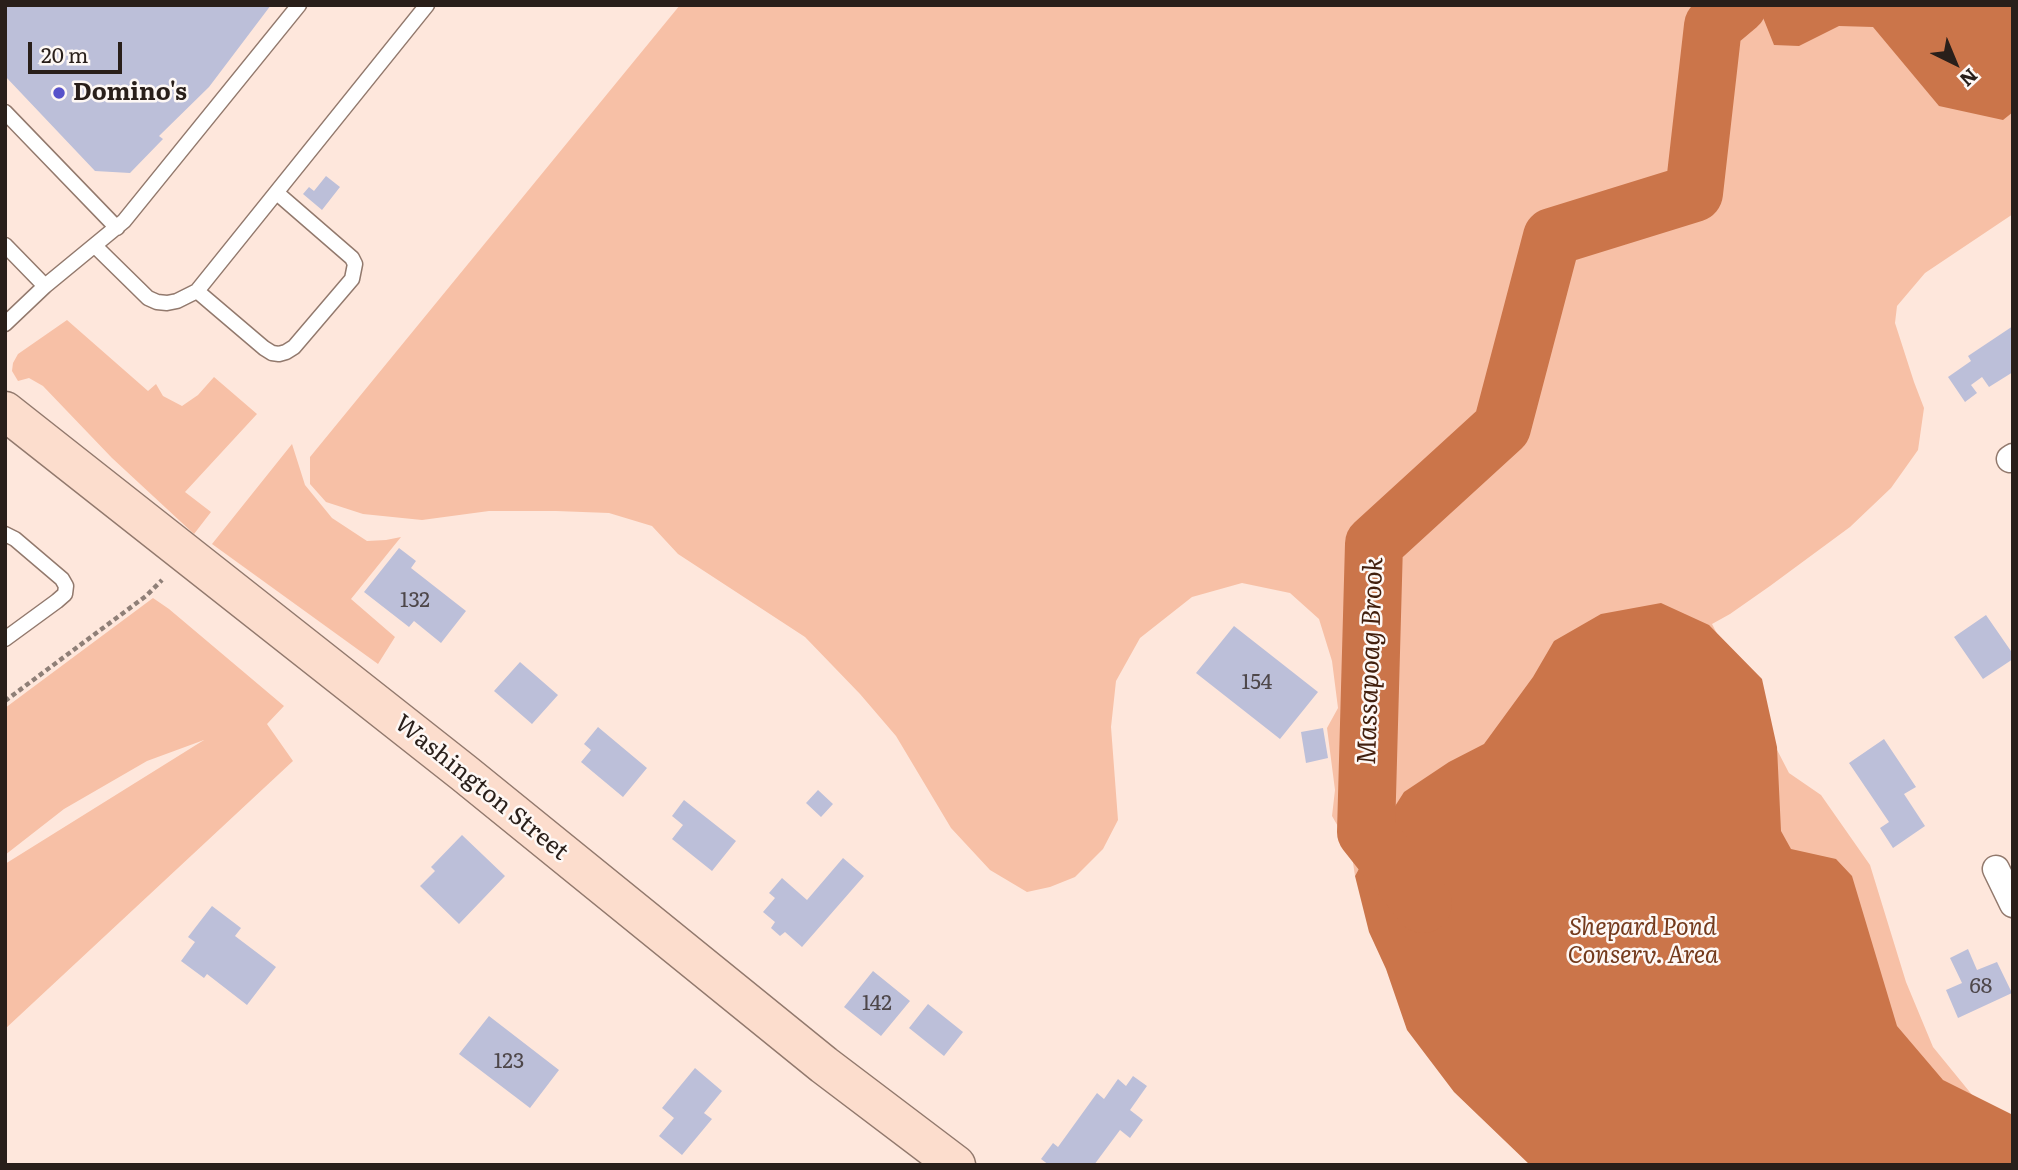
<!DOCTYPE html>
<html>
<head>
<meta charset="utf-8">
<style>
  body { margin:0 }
  #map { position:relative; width:2018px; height:1170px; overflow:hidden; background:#fee7dc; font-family:Literata,serif }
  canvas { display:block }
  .frame { position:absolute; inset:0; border:7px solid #291f1a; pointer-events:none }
  .north { position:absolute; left:1920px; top:28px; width:70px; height:70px; -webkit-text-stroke:5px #fef8f5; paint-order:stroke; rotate:137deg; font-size:19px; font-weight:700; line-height:28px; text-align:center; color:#291f1a }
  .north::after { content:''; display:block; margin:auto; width:24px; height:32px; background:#291f1a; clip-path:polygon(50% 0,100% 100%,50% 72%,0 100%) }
  .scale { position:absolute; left:28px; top:42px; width:94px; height:32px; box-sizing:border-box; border:4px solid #291f1a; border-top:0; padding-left:9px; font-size:21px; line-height:24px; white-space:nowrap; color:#291f1a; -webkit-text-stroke:5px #fef8f5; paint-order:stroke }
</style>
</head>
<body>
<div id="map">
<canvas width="2018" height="1170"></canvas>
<div class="frame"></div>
<div class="north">N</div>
<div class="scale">20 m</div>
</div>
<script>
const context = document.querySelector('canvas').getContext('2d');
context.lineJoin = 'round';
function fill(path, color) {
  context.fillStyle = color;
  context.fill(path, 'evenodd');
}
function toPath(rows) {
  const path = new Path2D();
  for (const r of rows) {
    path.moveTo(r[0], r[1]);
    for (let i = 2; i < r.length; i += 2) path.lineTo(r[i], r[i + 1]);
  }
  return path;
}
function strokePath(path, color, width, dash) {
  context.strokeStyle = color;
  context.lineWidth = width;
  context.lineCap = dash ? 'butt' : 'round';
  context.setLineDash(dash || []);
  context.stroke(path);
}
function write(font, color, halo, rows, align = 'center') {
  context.font = font + ' Literata,serif';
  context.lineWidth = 5;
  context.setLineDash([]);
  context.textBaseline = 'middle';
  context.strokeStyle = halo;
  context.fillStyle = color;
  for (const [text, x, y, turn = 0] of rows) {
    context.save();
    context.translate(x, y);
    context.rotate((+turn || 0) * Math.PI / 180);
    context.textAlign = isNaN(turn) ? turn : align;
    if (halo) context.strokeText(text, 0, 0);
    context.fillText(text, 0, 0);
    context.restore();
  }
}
const green = toPath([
  [680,5,2013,5,2013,214,1925,273,1897,306,1895,323,1914,382,1924,408,1918,450,1891,488,1850,527,1770,586,1730,614,1712,624,1789,773,1821,795,1870,865,1906,982,1933,1047,1973,1096,2013,1165,1543,1165,1360,867,1355,876,1351,849,1332,816,1335,790,1327,728,1338,708,1332,661,1319,619,1290,593,1242,583,1192,597,1140,638,1116,681,1111,727,1118,820,1103,849,1075,877,1050,887,1027,892,990,870,951,828,896,736,860,694,805,637,678,554,652,526,609,513,556,511,489,511,422,520,363,514,326,502,310,484,310,457],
  [67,320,148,391,156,384,163,396,182,406,198,395,214,377,257,414,185,492,211,512,194,534,112,458,43,386,29,378,18,381,12,371,13,363,18,354],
  [292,444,305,485,332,518,367,541,386,540,401,537,351,599,395,637,378,664,212,544],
  [153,598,169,609,284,706,267,724,293,761,5,1029,5,864,204,740,147,761,64,809,5,855,5,708]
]);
const water = toPath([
  [1753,5,2013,5,2013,112,2003,120,1939,106,1873,27,1839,26,1799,46,1774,45,1762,15],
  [1661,603,1709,625,1762,679,1777,747,1781,831,1791,849,1836,859,1852,876,1897,1026,1943,1080,2013,1115,2013,1165,1530,1165,1454,1092,1407,1030,1386,969,1369,932,1355,876,1380,830,1404,792,1449,762,1484,744,1533,677,1554,641,1601,614]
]);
const river = toPath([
  [1423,904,1366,832,1374,544,1502,427,1552,237,1694,193,1713,26,1738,5]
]);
const building = toPath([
  [5,5,271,5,209,87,159,136,163,139,130,173,95,171,5,76],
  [326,176,340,187,322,210,303,194,309,187,314,191],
  [2013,326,2013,372,1989,387,1982,377,1971,385,1977,393,1965,402,1948,377,1971,361,1968,356],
  [399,548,416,561,411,568,466,611,441,643,414,621,409,627,364,592],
  [1986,615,2013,654,2013,659,1983,679,1954,637],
  [1234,626,1318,692,1280,739,1196,673],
  [520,662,558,695,532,724,494,691],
  [598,727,647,768,623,797,581,762,591,750,584,744],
  [1323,728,1328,758,1306,763,1301,732],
  [1884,739,1916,787,1904,794,1925,826,1893,848,1880,828,1889,822,1849,763],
  [818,790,833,804,821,817,806,803],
  [684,800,736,841,712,871,672,839,683,825,672,816],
  [462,835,505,876,459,924,420,886,435,871,431,867],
  [843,858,864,876,802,947,785,932,780,936,771,928,775,922,763,912,775,898,769,893,782,878,807,900],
  [212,906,241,928,235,936,276,967,247,1005,207,974,204,978,181,961,195,942,188,937],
  [1968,949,1977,970,1997,962,2012,993,1958,1018,1946,990,1962,983,1950,958],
  [873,971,910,1001,881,1036,844,1007],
  [928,1004,963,1032,944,1056,909,1028],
  [489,1016,559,1070,530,1108,459,1054],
  [695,1068,722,1091,704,1113,712,1119,682,1155,659,1136,674,1118,662,1108],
  [1133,1076,1147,1086,1130,1110,1143,1120,1130,1138,1120,1130,1094,1165,1049,1165,1041,1159,1053,1143,1058,1147,1097,1093,1104,1099,1118,1079,1126,1086]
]);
const path = toPath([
  [5,701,146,596,162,580]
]);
const lane = toPath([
  [5,112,117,228],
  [5,245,45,286],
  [95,246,148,298,157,302,167,303,177,301,197,291,427,5],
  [197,291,264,348,272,353,279,354,286,352,294,347,352,279,355,264,352,258,277,193],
  [5,324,45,286,124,221,299,5],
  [5,534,15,539,62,579,66,586,65,594,57,601,5,639]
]);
const street = toPath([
  [2010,459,2013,457],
  [1996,869,2013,904]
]);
const secondary = toPath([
  [5,411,464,773,824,1065,956,1165]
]);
const markers = [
  [59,93,7,"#5752ca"]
];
const numberNames = [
  ["132",415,601],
  ["154",1257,683],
  ["68",1981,987],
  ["142",877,1004],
  ["123",509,1062]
];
const poiNames = [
  ["Domino's",73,93]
];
const streetNames = [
  ["Washington Street",481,788,39]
];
const parkNames = [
  ["Shepard Pond",1643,928],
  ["Conserv. Area",1643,956]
];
const waterNames = [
  ["Massapoag Brook",1371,661,-88]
];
fill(green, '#f7c0a6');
fill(water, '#cb754a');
strokePath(river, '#cb754a', 58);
fill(building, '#bcbfd9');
strokePath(lane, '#92796d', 17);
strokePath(street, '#92796d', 29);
strokePath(secondary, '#92796d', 41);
strokePath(path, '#8f7f77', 4.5, [5, 3.5]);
strokePath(lane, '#fff', 14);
strokePath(street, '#fff', 26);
strokePath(secondary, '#fcddcd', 38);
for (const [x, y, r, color] of markers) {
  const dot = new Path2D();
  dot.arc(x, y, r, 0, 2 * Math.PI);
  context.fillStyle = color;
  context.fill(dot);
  strokePath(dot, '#fef8f5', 2.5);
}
write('21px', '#4e474a', null, numberNames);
write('bold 24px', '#291f1a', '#fef8f5', poiNames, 'left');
write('24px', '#291f1a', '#fef8f5', streetNames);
write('italic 24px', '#743a1c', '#fef8f5', parkNames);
write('italic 26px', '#421f0d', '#fef8f5', waterNames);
</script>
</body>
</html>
